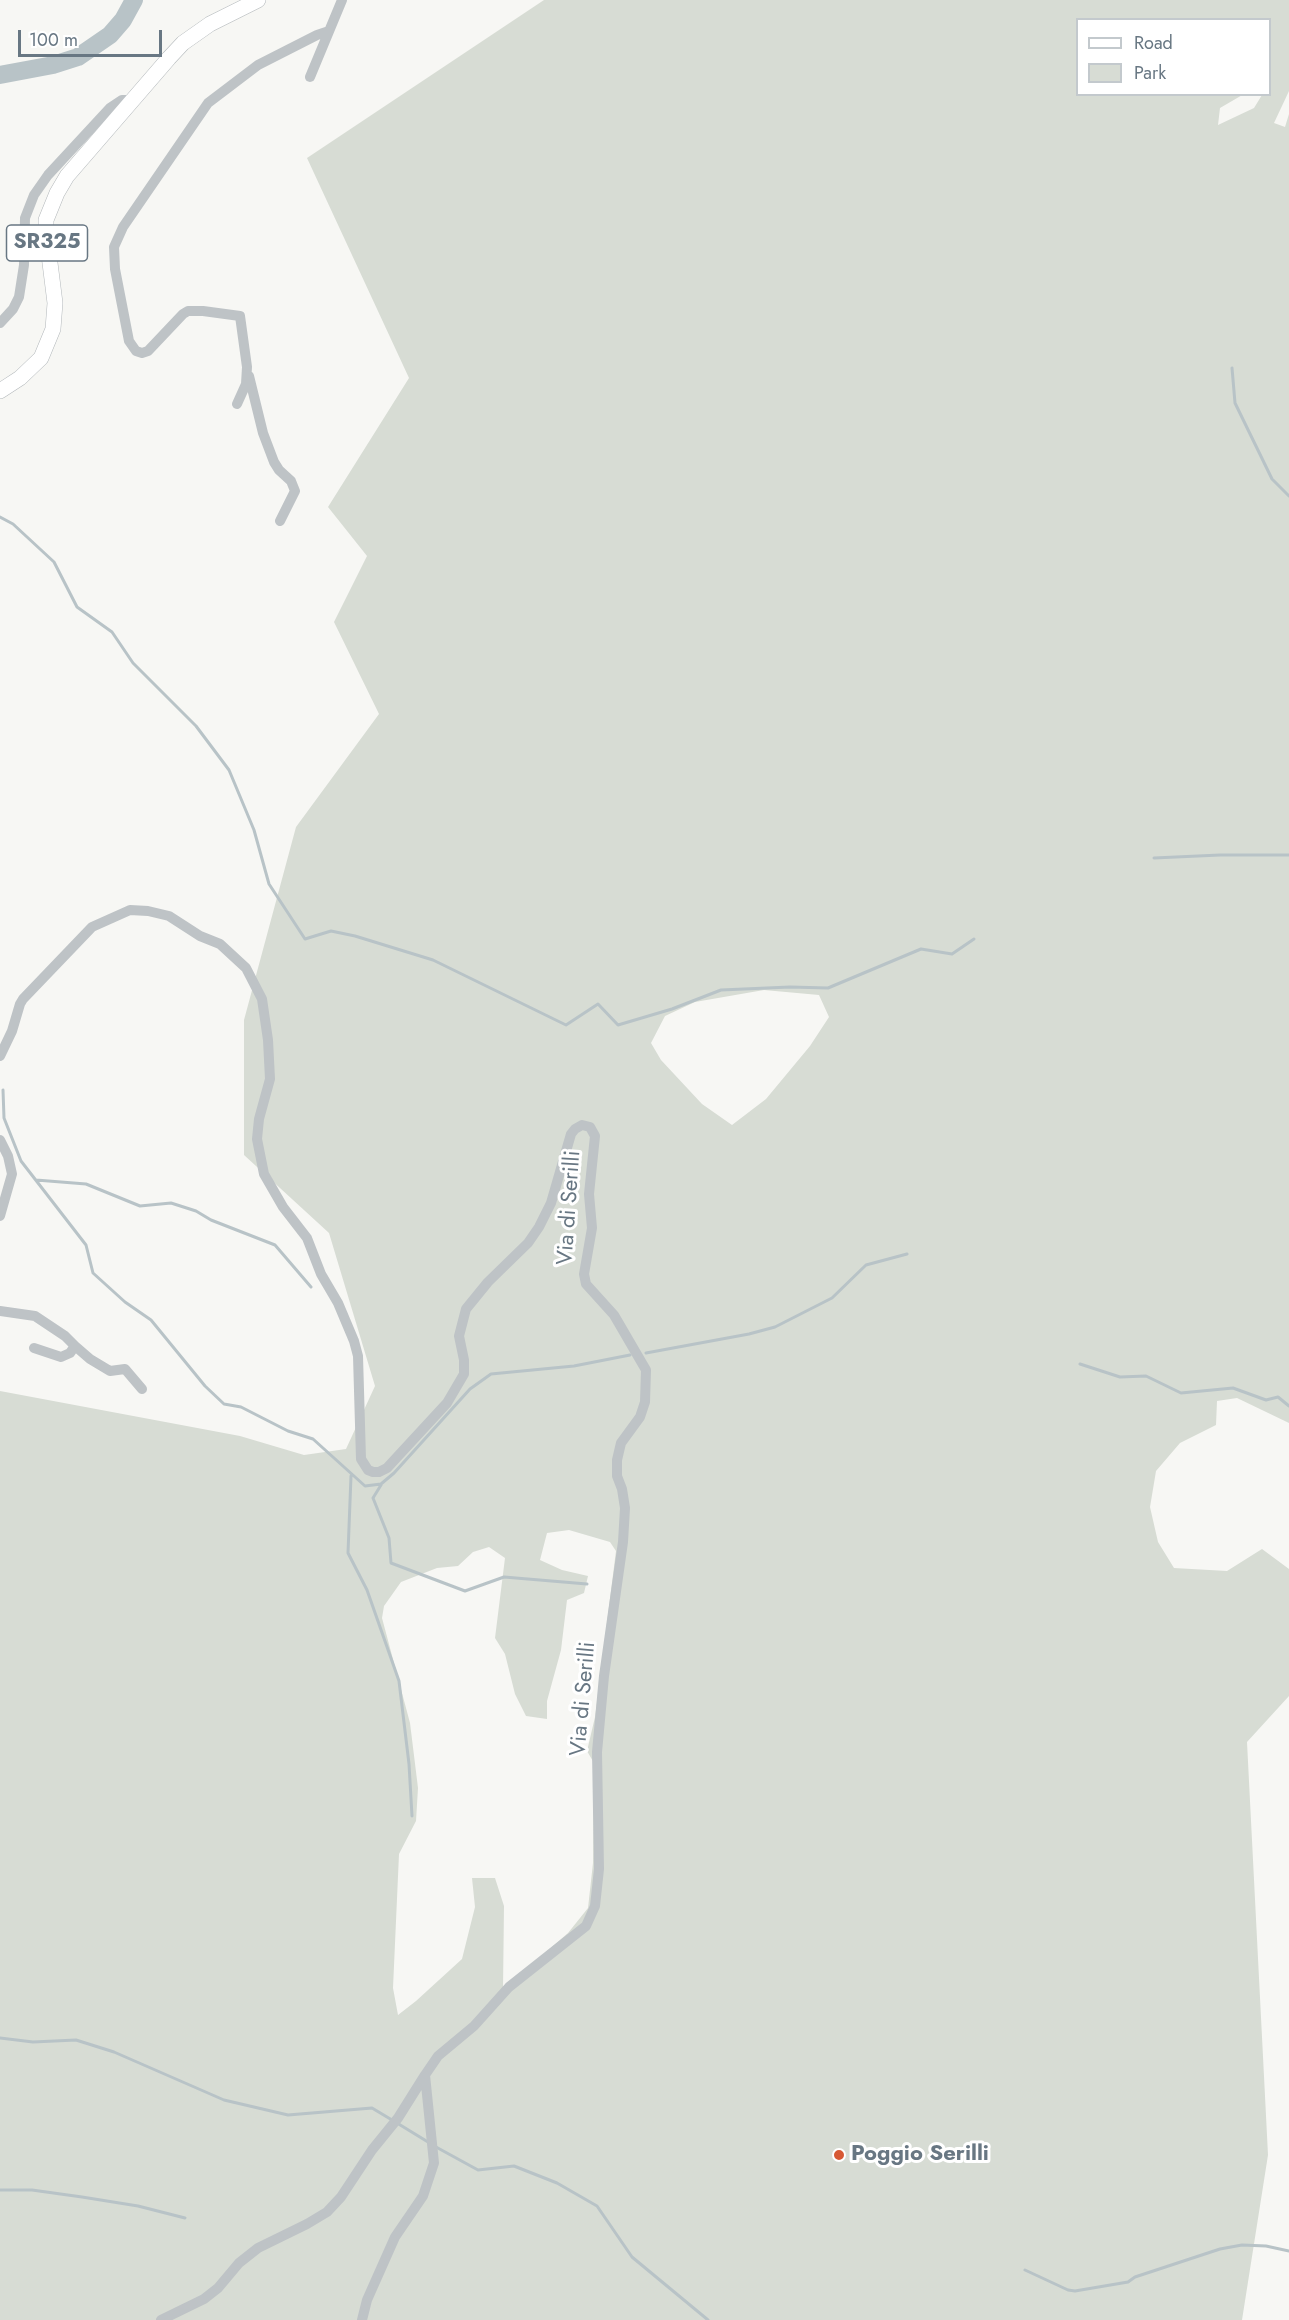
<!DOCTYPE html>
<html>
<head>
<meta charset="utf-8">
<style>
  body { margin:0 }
  #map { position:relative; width:1289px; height:2320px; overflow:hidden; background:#f7f7f4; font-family:Jost,sans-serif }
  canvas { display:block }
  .legend { position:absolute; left:1076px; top:18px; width:195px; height:78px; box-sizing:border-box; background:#fff; border:2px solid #c3c9cd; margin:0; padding:8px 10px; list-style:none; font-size:18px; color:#687783 }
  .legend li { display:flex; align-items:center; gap:12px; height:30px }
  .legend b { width:30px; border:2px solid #c3c9cd }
  .scale { position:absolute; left:18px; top:30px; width:144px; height:27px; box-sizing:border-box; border:3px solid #687783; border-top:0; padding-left:8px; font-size:18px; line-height:21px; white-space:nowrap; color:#687783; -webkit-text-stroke:4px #fff; paint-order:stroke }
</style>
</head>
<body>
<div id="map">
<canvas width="1289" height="2320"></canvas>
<ul class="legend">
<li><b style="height:8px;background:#fff"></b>Road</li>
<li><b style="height:16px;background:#d7dcd4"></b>Park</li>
</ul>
<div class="scale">100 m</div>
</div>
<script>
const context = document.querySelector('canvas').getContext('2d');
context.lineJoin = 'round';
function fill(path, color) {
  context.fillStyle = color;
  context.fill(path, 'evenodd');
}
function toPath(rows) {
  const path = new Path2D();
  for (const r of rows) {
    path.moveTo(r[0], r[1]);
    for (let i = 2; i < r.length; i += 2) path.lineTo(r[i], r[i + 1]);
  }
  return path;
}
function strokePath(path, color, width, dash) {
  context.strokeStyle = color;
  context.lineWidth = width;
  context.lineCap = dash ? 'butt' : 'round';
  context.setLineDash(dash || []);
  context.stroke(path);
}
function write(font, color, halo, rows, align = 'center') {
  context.font = font + ' Jost,sans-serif';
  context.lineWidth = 6;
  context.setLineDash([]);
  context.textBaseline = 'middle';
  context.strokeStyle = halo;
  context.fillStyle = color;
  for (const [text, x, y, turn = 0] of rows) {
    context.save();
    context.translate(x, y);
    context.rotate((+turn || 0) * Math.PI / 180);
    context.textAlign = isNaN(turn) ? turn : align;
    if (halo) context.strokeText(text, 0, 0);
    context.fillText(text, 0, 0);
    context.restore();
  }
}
const green = toPath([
  [544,0,1289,0,1289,91,1274,123,1285,127,1289,114,1289,1423,1237,1398,1217,1401,1216,1425,1180,1443,1156,1471,1150,1507,1158,1542,1174,1568,1227,1571,1262,1549,1289,1569,1289,1696,1247,1742,1268,2155,1242,2320,0,2320,0,1391,240,1436,304,1455,346,1449,375,1386,329,1233,244,1155,244,1020,296,827,379,714,334,622,367,556,328,507,409,378,307,158],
  [1078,20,1270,20,1270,94,1262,95,1254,108,1218,125,1220,108,1244,94,1078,94],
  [764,990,819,995,829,1017,810,1046,766,1099,732,1125,702,1104,661,1060,651,1043,665,1016,695,1002],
  [569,1530,610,1542,616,1551,595,1717,587,1751,594,1763,593,1863,588,1908,568,1933,503,1989,504,1906,495,1878,472,1878,475,1907,462,1959,416,2001,398,2015,393,1988,399,1854,416,1821,418,1788,410,1723,382,1618,384,1606,401,1582,437,1568,458,1566,473,1552,489,1547,505,1558,495,1638,505,1654,515,1694,526,1716,547,1719,547,1701,561,1650,567,1600,584,1593,588,1576,562,1570,540,1560,547,1533]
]);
const stream = toPath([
  [1232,368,1235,403,1272,479,1289,496],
  [0,517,13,524,54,562,77,607,112,632,133,663,196,726,229,770,254,830,269,884,305,939,331,931,355,936,433,960,566,1025,598,1004,618,1025,672,1009,721,990,790,987,828,988,921,949,952,954,974,939],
  [1154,858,1220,855,1289,855],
  [3,1090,4,1118,21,1161,86,1245,93,1273,125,1302,151,1320,205,1386,224,1404,241,1407,288,1431,313,1439,365,1486,381,1484,394,1473,470,1389,491,1374,574,1366,630,1355],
  [36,1180,86,1184,140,1206,171,1203,196,1211,211,1220,275,1245,311,1287],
  [646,1353,749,1334,775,1327,832,1298,866,1265,907,1254],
  [1080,1364,1120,1377,1146,1376,1181,1393,1233,1388,1266,1400,1278,1397,1289,1406],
  [351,1476,348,1553,367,1590,399,1681,409,1764,412,1816],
  [381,1485,373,1498,389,1538,391,1563,465,1591,504,1577,587,1584],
  [0,2038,33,2042,76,2040,114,2052,224,2100,288,2115,372,2108,392,2120],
  [397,2123,428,2142],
  [436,2147,478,2170,514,2166,557,2183,597,2206,632,2257,708,2320],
  [0,2190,32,2190,82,2197,138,2206,185,2218],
  [1025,2270,1068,2290,1075,2291,1128,2282,1135,2277,1220,2249,1242,2245,1266,2246,1289,2251]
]);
const river = toPath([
  [0,75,53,65,78,57,110,35,123,20,134,0]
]);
const street = toPath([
  [310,77,342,0],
  [0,323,13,309,19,297,24,265,25,218,34,195,48,175,110,108,122,100,132,100],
  [249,376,263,433,274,462,279,470,291,481,295,491,280,521],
  [237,404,246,384,247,367,240,316,203,311,188,311,183,314,148,351,142,353,136,351,129,341,115,269,114,247,123,227,208,103,258,65,317,35,329,31],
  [0,1056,12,1031,20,1004,23,999,92,927,130,910,148,911,169,916,200,936,220,944,246,968,262,999,268,1040,270,1079,259,1119,257,1139,264,1174,283,1207,307,1238,321,1274,338,1303,354,1341,358,1356,361,1459,368,1470,373,1472,379,1472,387,1468,447,1403,464,1374,464,1360,459,1336,466,1309,488,1282,528,1243,539,1227,551,1203,571,1134,575,1129,582,1125,590,1127,595,1136,589,1194,592,1228,584,1274,586,1284,614,1315,646,1370,645,1402,640,1417,621,1443,617,1460,617,1476,622,1489,625,1508,623,1542,604,1676,597,1752,599,1869,595,1906,586,1926,509,1987,474,2026,438,2056,425,2075,434,2163,423,2196,395,2237,367,2300,362,2320],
  [0,1140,8,1156,12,1174,0,1216],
  [0,1311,35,1316,65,1336,75,1346,70,1353,61,1357,34,1348],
  [75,1346,90,1359,110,1371,125,1369,142,1389],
  [161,2320,204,2299,218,2288,239,2263,258,2248,307,2224,327,2212,341,2197,372,2150,398,2118,425,2075]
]);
const primary = toPath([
  [0,391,20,378,41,358,53,329,55,303,46,231,46,220,57,193,67,176,169,58,183,43,210,24,258,0]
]);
const markers = [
  [839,2155,6,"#d75934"]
];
const shields = [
  [47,243,81]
];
const shieldNames = [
  ["SR325",47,243]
];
const streetNames = [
  ["Via di Serilli",570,1208,-86],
  ["Via di Serilli",584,1699,-85]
];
const poiNames = [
  ["Poggio Serilli",851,2155]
];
fill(green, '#d7dcd4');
strokePath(stream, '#b8c3c7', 3);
strokePath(river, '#b8c3c7', 18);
strokePath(primary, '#b2b7ba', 16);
strokePath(street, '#bec3c6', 10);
strokePath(primary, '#fff', 15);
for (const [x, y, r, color] of markers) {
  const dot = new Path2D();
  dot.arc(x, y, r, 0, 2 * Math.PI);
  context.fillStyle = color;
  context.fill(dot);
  strokePath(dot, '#fff', 2);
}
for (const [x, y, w] of shields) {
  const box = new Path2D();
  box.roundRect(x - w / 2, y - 18, w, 36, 4.5);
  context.fillStyle = '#fff';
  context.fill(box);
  strokePath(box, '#687783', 1.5);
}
write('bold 21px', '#687783', null, shieldNames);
write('22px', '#687783', '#fff', streetNames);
write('bold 22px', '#687783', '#fff', poiNames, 'left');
</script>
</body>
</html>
